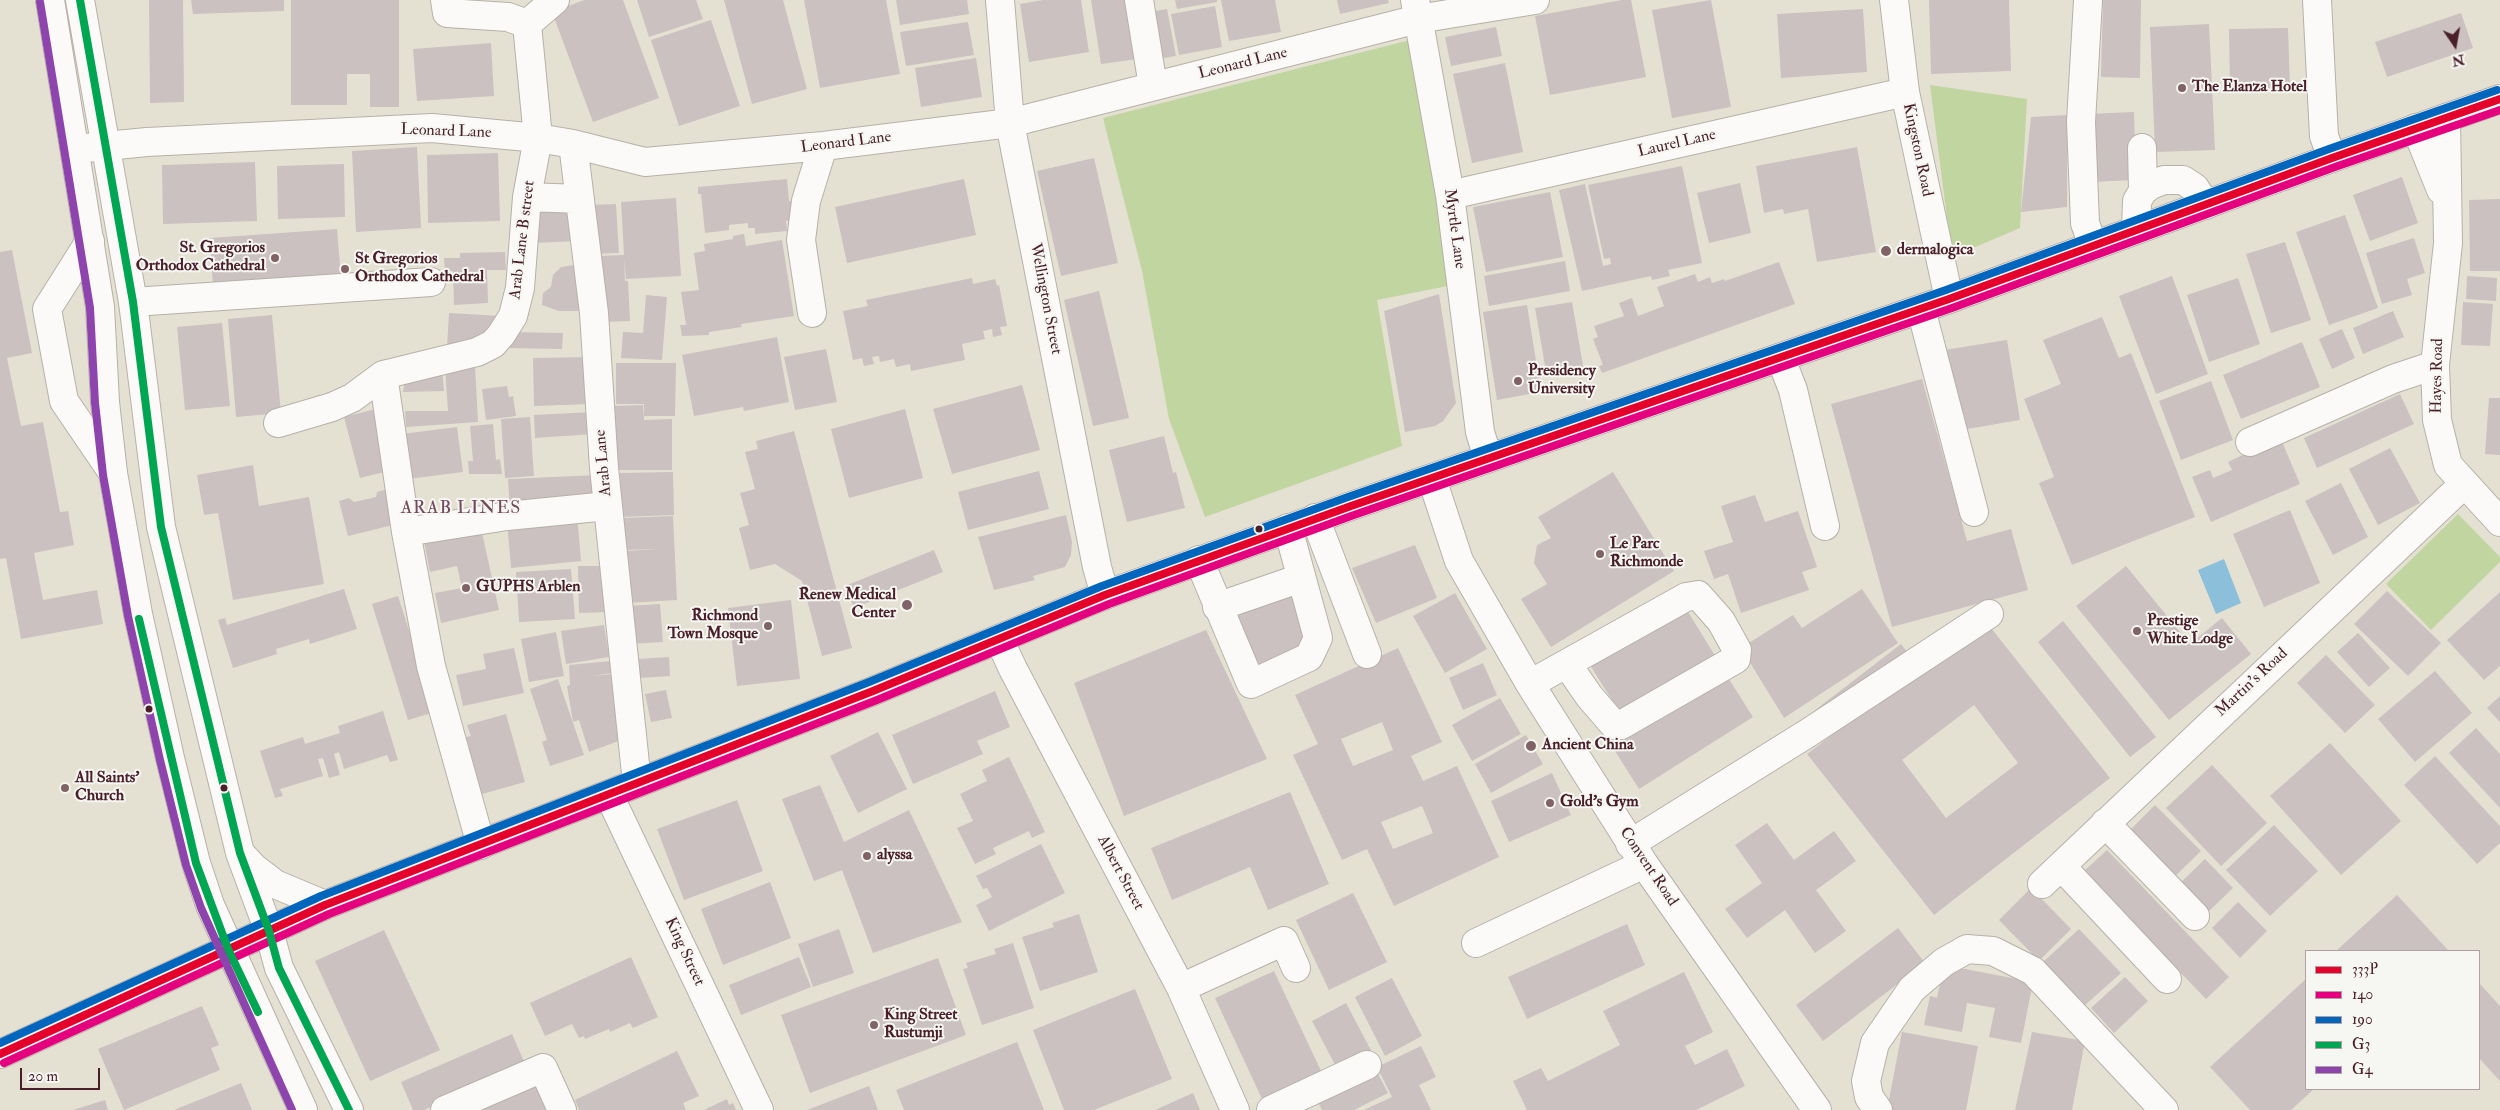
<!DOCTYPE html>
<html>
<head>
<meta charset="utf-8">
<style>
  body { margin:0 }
  #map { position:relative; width:2500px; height:1110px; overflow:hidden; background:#e5e1d2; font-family:"IM FELL Double Pica",serif }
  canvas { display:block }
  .legend { position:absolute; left:2305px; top:950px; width:175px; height:140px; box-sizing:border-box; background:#f6f6f2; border:1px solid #b1a0a2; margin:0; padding:6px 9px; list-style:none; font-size:15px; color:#4a1f2b }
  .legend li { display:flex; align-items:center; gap:10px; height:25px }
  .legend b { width:25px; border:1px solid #b1a0a2 }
  .north { position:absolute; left:2430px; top:20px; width:50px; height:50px; -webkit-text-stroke:4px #f6f6f2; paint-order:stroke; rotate:168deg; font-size:14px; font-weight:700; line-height:20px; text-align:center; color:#4a1f2b }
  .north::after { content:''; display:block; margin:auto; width:18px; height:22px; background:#4a1f2b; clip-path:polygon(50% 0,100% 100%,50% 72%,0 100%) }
  .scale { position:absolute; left:20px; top:1068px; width:80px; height:22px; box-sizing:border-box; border:2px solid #4a1f2b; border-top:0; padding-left:6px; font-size:15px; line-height:18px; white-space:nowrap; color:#4a1f2b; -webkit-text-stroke:4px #f6f6f2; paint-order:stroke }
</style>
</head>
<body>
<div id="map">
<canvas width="2500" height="1110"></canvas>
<ul class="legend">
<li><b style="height:6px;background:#e4002b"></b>333P</li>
<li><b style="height:6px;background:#e5007d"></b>140</li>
<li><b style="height:6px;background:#0065bd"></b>190</li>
<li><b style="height:6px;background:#00a651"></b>G3</li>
<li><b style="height:6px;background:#8e44ad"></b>G4</li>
</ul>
<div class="north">N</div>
<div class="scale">20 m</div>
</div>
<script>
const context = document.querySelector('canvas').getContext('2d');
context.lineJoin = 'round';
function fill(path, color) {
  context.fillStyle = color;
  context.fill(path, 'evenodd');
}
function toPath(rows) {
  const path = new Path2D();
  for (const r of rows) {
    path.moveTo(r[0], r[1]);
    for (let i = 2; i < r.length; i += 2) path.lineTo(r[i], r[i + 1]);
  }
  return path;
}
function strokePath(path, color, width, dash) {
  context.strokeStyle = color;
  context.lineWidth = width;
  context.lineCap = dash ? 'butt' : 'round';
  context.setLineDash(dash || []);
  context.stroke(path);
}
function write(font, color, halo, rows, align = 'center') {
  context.font = font + ' "IM FELL Double Pica",serif';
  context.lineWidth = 4;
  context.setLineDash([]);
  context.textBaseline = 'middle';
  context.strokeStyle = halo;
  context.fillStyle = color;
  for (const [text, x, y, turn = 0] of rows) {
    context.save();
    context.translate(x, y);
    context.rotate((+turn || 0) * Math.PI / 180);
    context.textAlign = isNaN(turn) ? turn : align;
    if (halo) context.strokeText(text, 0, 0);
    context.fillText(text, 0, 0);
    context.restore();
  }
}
const green = toPath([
  [1410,40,1453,285,1377,300,1402,446,1205,517,1169,419,1142,271,1103,118],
  [1930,85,2027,99,2020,228,1952,257],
  [2458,514,2500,557,2500,562,2431,630,2386,584]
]);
const water = toPath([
  [2224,559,2241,603,2216,614,2198,570]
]);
const building = toPath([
  [149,0,183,0,184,102,150,103],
  [191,0,284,0,284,11,193,14],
  [291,0,399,0,399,107,370,107,370,74,347,74,347,105,291,105],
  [584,0,623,0,659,98,593,122,552,12],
  [637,0,696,0,703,19,649,37],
  [724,0,783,0,807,89,752,104],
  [804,0,886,0,900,74,820,88],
  [896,0,967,0,969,14,900,25],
  [1043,0,1081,0,1089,52,1029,62,1020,4],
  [1091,0,1129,0,1138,59,1101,64],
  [1175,0,1217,0,1217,2,1177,9],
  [1221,0,1275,0,1281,32,1229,41],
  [1337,0,1388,0,1389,3,1340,14],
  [1622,0,1631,0,1646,77,1550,95,1535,16],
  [1711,0,1731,107,1672,118,1652,10],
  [1929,0,2009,0,2011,71,1931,74],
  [2103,0,2141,0,2140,78,2101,77],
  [1215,6,1222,47,1179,55,1171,14],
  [1167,9,1176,56,1152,60,1143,13],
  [1863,9,1867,72,1781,78,1777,14],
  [2461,13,2473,48,2387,77,2375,42],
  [711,20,740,106,679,126,651,40],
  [968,22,974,55,906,66,900,32],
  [2209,24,2215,150,2155,152,2150,27],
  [1496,27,1502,56,1451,66,1445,37],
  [2288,28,2290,88,2230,89,2229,29],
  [491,43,494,96,417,101,413,49],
  [976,58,982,97,921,107,915,68],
  [1505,63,1523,152,1472,163,1453,74],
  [2134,112,2136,180,2091,182,2088,114],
  [2067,115,2067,207,2021,212,2031,117],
  [417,147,421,228,356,232,352,151],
  [1857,147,1876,252,1817,262,1808,209,1784,214,1783,209,1764,213,1756,166],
  [498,153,500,221,428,223,427,155],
  [1094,158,1118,263,1061,276,1037,171],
  [255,162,257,221,163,224,162,165],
  [344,164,345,217,278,219,277,166],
  [1682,166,1702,263,1668,270,1670,276,1652,280,1651,276,1582,291,1559,190,1585,184,1603,266,1611,264,1612,269,1610,258,1604,259,1588,185],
  [2402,177,2418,223,2370,241,2353,195],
  [787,179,789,201,792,201,793,208,790,208,791,221,786,221,787,231,755,234,755,228,748,228,748,223,729,225,729,230,705,233,701,194,698,194,698,187],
  [964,179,976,235,847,263,835,207],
  [1740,183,1751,233,1709,243,1697,193],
  [1550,192,1563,257,1486,272,1473,207],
  [676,198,681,276,626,279,624,258,625,281,628,281,630,321,603,322,599,256,624,255,621,202],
  [2500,199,2500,271,2470,271,2469,200],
  [616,204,619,253,591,254,589,205],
  [539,205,571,206,578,241,533,243],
  [2345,215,2378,308,2329,325,2296,232],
  [337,229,341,278,213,287,210,238],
  [744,234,746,246,782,240,794,316,741,324,742,327,709,332,709,335,682,336,680,325,686,325,681,292,699,290,694,253,705,251,704,244,733,239,733,236],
  [2414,238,2425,273,2407,279,2412,295,2382,304,2366,253],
  [2285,242,2311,320,2271,333,2246,254],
  [12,250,32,353,7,358,21,426,43,422,60,512,68,511,74,545,34,553,43,600,97,590,103,624,21,639,6,558,0,559,0,252],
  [505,252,506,270,487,270,488,303,454,305,453,271,445,271,444,258,460,258,460,253],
  [1565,261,1570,291,1489,306,1484,276],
  [1779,262,1795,304,1602,373,1599,366,1603,365,1593,339,1598,337,1594,326,1624,316,1619,303,1632,298,1638,316,1664,306,1657,287,1695,274,1698,282,1710,277,1712,283,1724,279,1725,281],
  [581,264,583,311,559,311,542,305,543,293,551,287,553,275,561,267],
  [2172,276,2208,374,2156,394,2119,296],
  [2467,276,2497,278,2496,301,2466,299],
  [972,278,973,284,995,279,997,286,999,285,1007,326,1000,327,1002,335,993,337,992,329,983,331,985,339,962,344,965,360,911,371,910,364,896,367,894,359,880,362,879,356,872,357,874,364,864,366,862,358,853,360,843,311,868,306,866,300],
  [2238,278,2260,344,2209,362,2187,295],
  [1099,291,1129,418,1093,426,1064,300],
  [1439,294,1456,403,1443,421,1435,426,1405,432,1384,311],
  [646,295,667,297,662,360,621,358,623,332,643,333],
  [1572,302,1584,371,1547,377,1535,308],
  [2463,302,2493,304,2490,346,2461,345],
  [1527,305,1541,392,1497,400,1483,312],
  [2393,311,2404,337,2363,354,2353,328],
  [449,313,501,316,500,323,466,347,447,348],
  [272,315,281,413,236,417,228,319],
  [2102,317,2119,358,2131,353,2195,517,2072,565,2039,483,2054,477,2024,399,2061,384,2043,340],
  [222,323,230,406,185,410,177,327],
  [2342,329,2355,358,2332,369,2319,339],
  [509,332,563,333,562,349,508,348],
  [777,337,789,402,744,411,743,407,694,416,682,355],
  [2007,340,2020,420,1967,429,1964,414,1960,415,1944,350],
  [2302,342,2320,387,2241,419,2223,375],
  [826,349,837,402,795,410,784,357],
  [590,357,591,404,534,406,533,358],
  [616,363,676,363,675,416,644,416,644,404,616,404],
  [475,365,478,422,406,427,405,411,448,411,445,367],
  [442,368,444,391,403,392,405,381],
  [1922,379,1967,541,2011,529,2028,590,1892,627,1831,404],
  [2211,381,2233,440,2181,460,2159,401],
  [1022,385,1040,450,952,474,933,409],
  [507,386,509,397,513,396,516,416,486,420,482,389],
  [2400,394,2414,424,2317,468,2304,438],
  [2489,398,2500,398,2500,455,2485,454],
  [643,405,644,420,672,419,672,470,616,470,615,406],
  [376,409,392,470,360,478,344,417],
  [905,409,923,478,849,498,831,429],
  [592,412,593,434,535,438,534,415],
  [530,417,534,476,505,478,501,419],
  [493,424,496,460,500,459,502,474,469,474,468,461,473,461,470,426],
  [457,427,463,472,408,479,402,434],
  [794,431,852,648,822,656,802,581,775,564,750,570,739,528,749,525,740,493,755,489,745,452,758,449,756,441],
  [1164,436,1173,473,1176,472,1185,508,1127,522,1109,450],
  [2280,437,2300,484,2211,522,2192,477,2210,470,2213,478,2232,470,2228,462],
  [2390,448,2420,503,2378,525,2349,469],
  [253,465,259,506,309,497,324,584,233,600,218,513,204,515,197,475],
  [1039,471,1049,509,968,530,958,492],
  [673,472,674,515,621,517,620,473],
  [1613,472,1674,571,1551,647,1521,599,1547,584,1534,563,1537,545,1551,538,1538,517],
  [599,475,601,501,510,509,508,479],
  [2341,483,2368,537,2333,555,2305,501],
  [388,489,397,524,348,536,339,501,349,498,354,502,376,497,377,492],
  [1755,495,1765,522,1798,511,1817,567,1802,572,1809,590,1741,613,1728,574,1714,579,1704,551,1733,542,1721,506],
  [2290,510,2320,583,2264,607,2233,534],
  [577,514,581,561,511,568,507,521],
  [1066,515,1072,542,1071,555,1065,567,1033,576,1035,580,994,590,978,537],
  [673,516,677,600,627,603,625,551,658,549,624,550,623,518],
  [481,528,499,610,441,623,435,593,462,588,457,566,430,572,424,541],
  [1415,545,1437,598,1376,623,1352,568],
  [934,550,943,572,854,608,845,586],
  [578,566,607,566,608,612,579,613],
  [2126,566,2190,644,2222,618,2251,654,2169,720,2076,606],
  [571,569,575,619,519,622,516,572],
  [344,589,357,629,310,644,309,639,276,649,277,654,233,668,218,620,225,618,227,625],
  [1300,589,1304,642,1262,675,1227,609],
  [1862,589,1898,643,1784,718,1741,648,1793,615,1802,628],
  [2387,591,2441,643,2408,676,2354,624],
  [2500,592,2500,666,2484,680,2447,640],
  [1455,593,1487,649,1445,673,1413,616],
  [398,596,435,712,408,720,372,604],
  [791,600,800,679,737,686,728,608],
  [1682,602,1717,659,1623,718,1587,660],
  [660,604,663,642,630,644,628,606],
  [2063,621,2156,737,2130,757,2038,642],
  [1987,623,2110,778,1934,915,1807,754,1833,734,1814,711,1901,644,1923,673],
  [1974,705,2018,763,1946,818,1902,760],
  [604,625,609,657,566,664,561,631],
  [1206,630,1267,759,1124,816,1074,683],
  [556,632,564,676,529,682,521,639],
  [2358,633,2390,668,2369,687,2337,652],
  [514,648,524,693,463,706,456,675,486,669,483,654],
  [1398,648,1442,742,1411,756,1423,781,1457,766,1499,857,1394,906,1367,849,1342,860,1293,755,1318,744,1295,695],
  [1382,722,1393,750,1353,766,1341,739],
  [1422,806,1433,833,1393,849,1381,822],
  [2326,655,2375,705,2345,733,2297,683],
  [669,657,670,676,639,678,638,659],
  [611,661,611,673,593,676,612,674,624,739,589,752,579,720,573,722,567,686,570,685,569,665],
  [1483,663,1497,695,1463,710,1449,678],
  [1722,668,1753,717,1639,789,1608,740],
  [2435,671,2472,713,2415,762,2378,719],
  [558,679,584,755,550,766,542,742,547,740,530,689],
  [666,690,672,718,651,722,645,694],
  [995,691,1010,727,977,741,983,754,913,784,892,735],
  [2500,696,2500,722,2487,708],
  [1500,698,1521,734,1472,761,1452,725],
  [383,711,398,760,390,762,387,755,344,769,339,752,334,754,340,775,329,778,323,758,318,759,323,776,280,789,283,796,275,798,260,751,303,737,305,744,340,733,338,726],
  [506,714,525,782,482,794,466,737,471,736,467,725],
  [2476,728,2500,754,2500,808,2449,753],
  [878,732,907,789,858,813,830,756],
  [1526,735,1543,764,1491,793,1475,764],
  [2330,743,2401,821,2341,875,2270,796],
  [2435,756,2500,826,2500,843,2477,864,2404,785],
  [1009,757,1045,832,1032,838,1029,831,993,848,996,854,975,864,957,828,973,821,960,794,987,781,982,770],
  [2212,765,2267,823,2221,866,2166,808],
  [1552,773,1571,815,1509,842,1491,801],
  [820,785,844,842,909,810,962,922,873,953,842,870,814,881,782,799],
  [1290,792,1329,884,1268,910,1250,867,1172,900,1151,848],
  [737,800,763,871,684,900,657,829],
  [2155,805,2201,851,2168,883,2123,837],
  [1767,823,1794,860,1834,831,1856,861,1816,890,1846,931,1815,953,1785,910,1747,938,1725,909,1762,883,1735,845],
  [2274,825,2318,871,2270,916,2226,870],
  [1041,844,1065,893,989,931,976,905,992,897,987,888,983,889,976,876],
  [2107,850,2229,977,2206,999,2083,872],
  [2205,859,2233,888,2203,917,2175,888],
  [770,882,791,938,723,965,701,909],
  [2031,888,2071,929,2039,961,1999,920],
  [1353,893,1387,962,1329,990,1296,920],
  [2397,895,2449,951,2336,951],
  [2238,902,2267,931,2240,958,2212,928],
  [1079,914,1098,972,1040,991,1022,937,1054,927,1052,923],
  [1627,924,1645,965,1527,1019,1508,977],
  [1898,928,1925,963,1823,1041,1796,1005],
  [839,929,854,973,813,987,798,944],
  [2079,929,2121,973,2084,1006,2043,962],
  [384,930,440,1050,370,1081,315,961],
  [1013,943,1034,1008,982,1025,963,969,968,968,966,963,996,954,994,949],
  [631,957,658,1017,633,1028,630,1023,610,1032,609,1029,585,1039,584,1036,579,1038,572,1024,545,1036,530,1003],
  [799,957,811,987,741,1015,729,985],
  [938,958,966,1035,810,1093,781,1015],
  [1944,965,2033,982,2021,1043,1989,1037,1995,1008,1967,1003,1962,1032,1924,1025,1930,996,1937,998],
  [1274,971,1322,1073,1263,1101,1215,998],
  [1684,972,1713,1032,1685,1046,1695,1065,1727,1049,1745,1086,1696,1110,1527,1110,1513,1081,1541,1068,1548,1081,1620,1045,1603,1011],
  [2125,977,2148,1001,2114,1033,2091,1008],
  [1392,978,1422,1036,1385,1056,1355,997],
  [2306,979,2306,1089,2314,1089,2291,1110,2250,1110,2210,1067],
  [2479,983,2500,1006,2500,1081,2479,1058],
  [1135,989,1172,1079,1094,1110,1064,1110,1033,1030],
  [1346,1003,1375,1058,1341,1076,1312,1021],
  [202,1006,219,1045,211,1048,220,1070,124,1110,98,1049],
  [1902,1032,1978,1046,1966,1110,1887,1110],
  [2032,1032,2085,1041,2072,1110,2015,1110],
  [512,1034,526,1066,424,1110,413,1110,401,1082],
  [1017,1042,1044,1110,904,1110,896,1090],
  [1421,1046,1436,1077,1419,1085,1431,1110,1364,1110,1392,1097,1377,1067],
  [677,1051,699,1096,683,1103,686,1110,579,1110,575,1100],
  [1374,1066,1388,1093,1354,1110,1322,1110,1314,1095],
  [542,1079,555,1110,467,1110],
  [241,1083,252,1110,174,1110],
  [869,1086,878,1110,807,1110],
  [1193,1093,1200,1110,1155,1110],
  [727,1099,729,1105,733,1103,736,1110,704,1110],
  [105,1100,108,1110,73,1110]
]);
const minor = toPath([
  [445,0,447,13,508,17,527,24],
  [1000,0,1010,123,1097,567,1105,595],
  [1139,0,1153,86],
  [1415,0,1450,195,1480,432,1488,458],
  [1894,0,1905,92,1949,299],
  [2088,0,2081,122,2085,223,2093,246],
  [2317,0,2324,136,2332,158],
  [527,24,555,0],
  [2446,118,2448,243,2435,365,2437,420,2448,465,2500,522],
  [2416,128,2441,190],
  [573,144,594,313,604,468,637,783],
  [2142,148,2143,191],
  [75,149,147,142,432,128,538,138,573,144,645,162,823,146,1010,123,1418,19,1535,0],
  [1450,195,1905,92],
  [527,197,580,199],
  [2136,230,2137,201,2143,191,2151,185,2164,180,2183,180,2195,188,2206,205],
  [90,241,47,309,64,401,113,473],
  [133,302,431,282],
  [1921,309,1974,512],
  [812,313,801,240,806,201,823,146],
  [1781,359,1793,390,1825,526],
  [383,375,406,532,431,666,481,845],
  [278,423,332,407,352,398,383,375,477,352,493,344,501,335,513,316,520,288,527,197,538,138,527,24],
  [2250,442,2393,379,2435,365],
  [1432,479,1459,561,1530,684,1644,864,1817,1110],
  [1315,518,1367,654],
  [406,532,507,516,608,506],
  [1199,560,1251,684,1309,657,1318,638,1288,528],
  [1217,607,1301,578],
  [999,639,1013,669,1181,988,1235,1110],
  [1530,684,1686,597,1698,595,1721,621,1737,650,1736,659,1621,725,1614,725,1589,696,1567,664],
  [609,795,759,1110],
  [2105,823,2195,916],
  [1630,844,1808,733,1989,614],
  [2061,866,2167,979],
  [2042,884,2464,484],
  [1476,943,1644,864],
  [1181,988,1284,941,1296,968],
  [445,1110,543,1068,562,1110],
  [1271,1110,1367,1065],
  [1878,1110,1869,1097,1866,1081,1875,1043,1912,989,1944,962,1967,949,1993,951,2033,971,2164,1110]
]);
const major = toPath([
  [50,0,100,307,105,402,113,473,138,614,170,758,196,863,210,905,303,1110],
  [80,0,133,302,161,527,240,853,269,931,279,968,349,1110],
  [241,854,254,868,275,884,325,905],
  [0,1054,325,905,873,691,1105,595,1351,506,1949,299,2332,158,2500,99]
]);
const bus1 = toPath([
  [0,1054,325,905,873,691,1105,595,1351,506,1949,299,2332,158,2500,99]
]);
const bus2 = toPath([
  [4,1063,329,914,877,700,1109,604,1354,515,1952,308,2335,167,2500,110]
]);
const bus3 = toPath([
  [0,1043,321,896,869,682,1102,586,1348,497,1946,290,2329,149,2497,90]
]);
const bus4 = toPath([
  [80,0,133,302,161,527,240,853,269,931,279,968,349,1110],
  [139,619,196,863,228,949,258,1012]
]);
const bus5 = toPath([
  [40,2,90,308,95,403,103,475,128,616,160,760,186,865,201,908,292,1110]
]);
const markers = [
  [2182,88,5,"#806365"],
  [1886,251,6,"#806365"],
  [275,258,5,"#806365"],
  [345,269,5,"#806365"],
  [1518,381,5,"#806365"],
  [1259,529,4.5,"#4a1f2b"],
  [1600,554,5,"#806365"],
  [466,588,5,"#806365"],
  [907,605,6,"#806365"],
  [768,626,5,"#806365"],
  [2137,631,5,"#806365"],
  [149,709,4.5,"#4a1f2b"],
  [1531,746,6,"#806365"],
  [65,788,5,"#806365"],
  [224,788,4.5,"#4a1f2b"],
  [1550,803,5,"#806365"],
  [867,856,5,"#806365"],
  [874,1025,5,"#806365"]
];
const streetNames = [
  ["Leonard Lane",1243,64,-14],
  ["Leonard Lane",446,132,2],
  ["Leonard Lane",846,143,-7],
  ["Laurel Lane",1677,144,-13],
  ["Kingston Road",1917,150,78],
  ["Myrtle Lane",1454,229,82],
  ["Arab Lane B street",523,240,-83],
  ["Wellington Street",1045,299,79],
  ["Hayes Road",2438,376,-89],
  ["Arab Lane",604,463,-95],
  ["Martin's Road",2252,683,-43],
  ["Convent Road",1648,867,56],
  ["Albert Street",1120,873,62],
  ["King Street",684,952,65]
];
const poiNames = [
  ["The Elanza Hotel",2192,88],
  ["St. Gregorios",265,249,"right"],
  ["Orthodox Cathedral",265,267,"right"],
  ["dermalogica",1897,251],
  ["St Gregorios",355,260],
  ["Orthodox Cathedral",355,278],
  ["Presidency",1528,372],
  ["University",1528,390],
  ["Le Parc",1610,545],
  ["Richmonde",1610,563],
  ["GUPHS Arblen",476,588],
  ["Renew Medical",896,596,"right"],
  ["Center",896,614,"right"],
  ["Richmond",758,617,"right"],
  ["Town Mosque",758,635,"right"],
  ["Prestige",2147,622],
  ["White Lodge",2147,640],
  ["Ancient China",1542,746],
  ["All Saints'",75,779],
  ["Church",75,797],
  ["Gold's Gym",1560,803],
  ["alyssa",877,856],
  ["King Street",884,1016],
  ["Rustumji",884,1034]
];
const neighbourhoodNames = [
  ["ARAB LINES",461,509]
];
fill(green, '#c0d5a0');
fill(water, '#8bbfda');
fill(building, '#cac1c0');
strokePath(minor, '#b7b0a8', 30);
strokePath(major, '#b7b0a8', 30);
strokePath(minor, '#fbfaf8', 28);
strokePath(major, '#fbfaf8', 28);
strokePath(bus1, '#e4002b', 8);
strokePath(bus2, '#e5007d', 8);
strokePath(bus3, '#0065bd', 8);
strokePath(bus4, '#00a651', 8);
strokePath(bus5, '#8e44ad', 8);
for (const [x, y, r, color] of markers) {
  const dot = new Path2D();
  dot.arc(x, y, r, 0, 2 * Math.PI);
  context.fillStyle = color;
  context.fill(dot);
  strokePath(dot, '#f6f6f2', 2);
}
write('16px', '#4a1f2b', '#f6f6f2', streetNames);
write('bold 16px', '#4a1f2b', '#f6f6f2', poiNames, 'left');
context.letterSpacing = '1px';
write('18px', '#74495d', '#f6f6f2', neighbourhoodNames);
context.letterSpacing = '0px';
</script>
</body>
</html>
